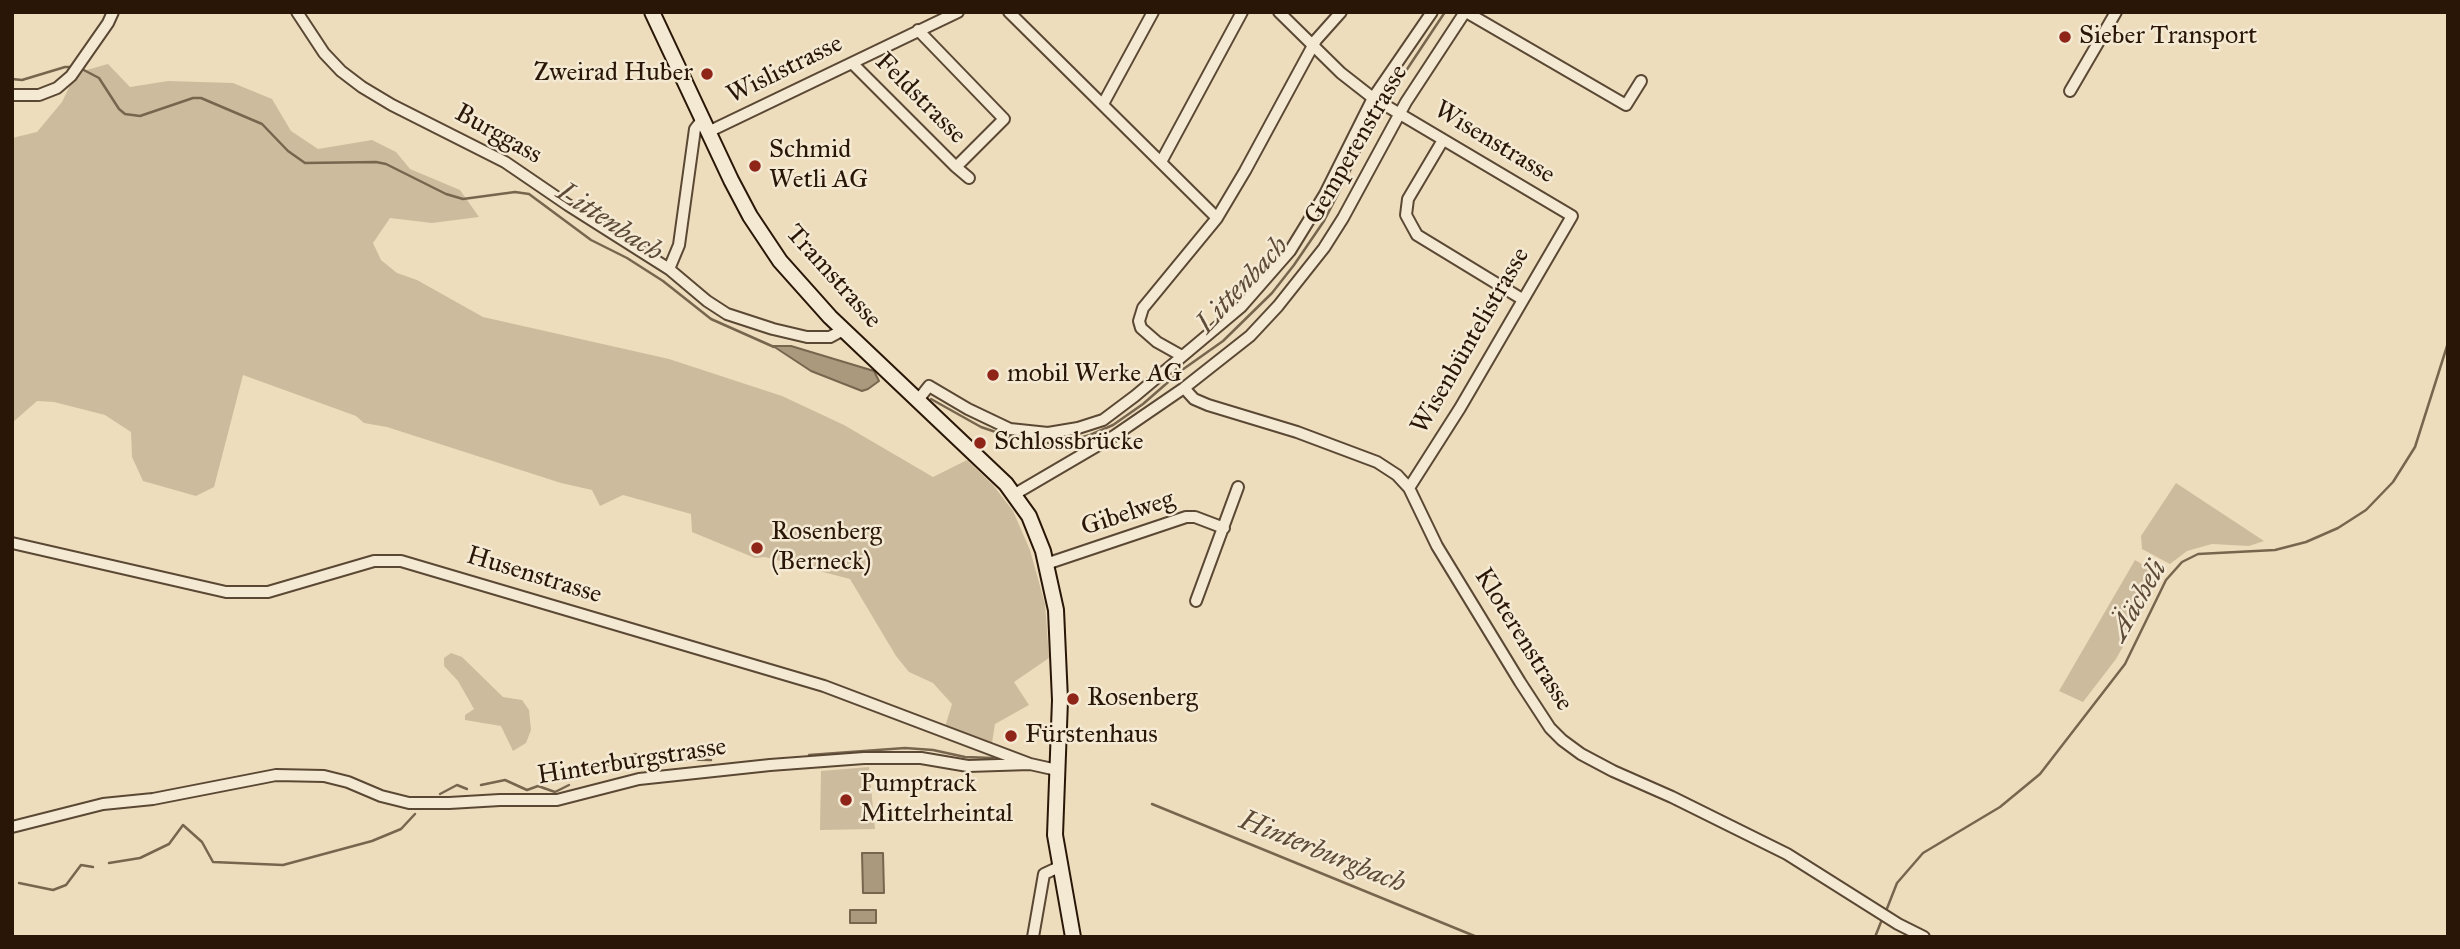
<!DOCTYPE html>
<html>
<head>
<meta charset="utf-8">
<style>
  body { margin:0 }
  #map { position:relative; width:2460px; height:949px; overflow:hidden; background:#eeddbc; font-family:"IM FELL Great Primer",serif }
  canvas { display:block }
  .frame { position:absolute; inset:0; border:14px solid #291607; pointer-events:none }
</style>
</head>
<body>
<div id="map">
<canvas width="2460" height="949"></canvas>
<div class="frame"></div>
</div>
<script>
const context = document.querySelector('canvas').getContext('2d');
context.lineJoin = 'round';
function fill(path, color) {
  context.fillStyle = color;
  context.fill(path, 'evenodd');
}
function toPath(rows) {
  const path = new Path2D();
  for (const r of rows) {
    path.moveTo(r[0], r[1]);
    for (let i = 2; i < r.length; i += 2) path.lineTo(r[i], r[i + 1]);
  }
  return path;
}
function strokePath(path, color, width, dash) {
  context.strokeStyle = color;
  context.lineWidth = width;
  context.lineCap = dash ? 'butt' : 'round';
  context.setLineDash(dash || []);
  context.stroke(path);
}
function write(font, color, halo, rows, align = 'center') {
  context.font = font + ' "IM FELL Great Primer",serif';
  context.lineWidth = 5;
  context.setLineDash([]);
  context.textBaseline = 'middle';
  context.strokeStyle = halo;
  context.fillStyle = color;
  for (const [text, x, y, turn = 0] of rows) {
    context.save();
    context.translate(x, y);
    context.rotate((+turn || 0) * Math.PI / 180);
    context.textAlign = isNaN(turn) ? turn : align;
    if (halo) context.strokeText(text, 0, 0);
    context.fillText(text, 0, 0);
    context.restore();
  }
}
const green = toPath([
  [108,64,130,87,168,81,233,83,272,99,291,131,318,149,372,140,396,152,410,169,460,190,479,217,432,223,390,218,373,243,381,260,397,273,417,280,483,317,669,359,782,396,844,425,933,477,967,460,993,485,1013,511,1030,550,1045,604,1049,658,1014,682,1029,705,995,724,992,743,945,727,952,704,933,683,909,672,896,656,850,579,765,557,755,558,692,532,691,514,623,495,600,506,592,490,561,483,387,427,364,423,356,416,243,375,214,487,196,496,143,481,132,457,131,432,105,415,54,402,37,401,12,423,12,138,37,132,62,102,76,73],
  [2176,483,2264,541,2249,546,2212,544,2187,551,2170,564,2142,549,2141,536],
  [2135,560,2157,573,2141,614,2116,659,2083,702,2059,691],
  [451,653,462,657,503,697,522,700,529,710,531,730,526,743,513,751,501,726,465,720,465,715,474,709,458,681,444,666,444,658],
  [869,767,875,829,820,830,821,771]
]);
const water = toPath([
  [773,346,791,346,874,371,879,381,868,389,862,391,811,371,773,346],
  [862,853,883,853,884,893,863,893,862,853],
  [850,910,876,910,876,923,850,923,850,910]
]);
const stream = toPath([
  [80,68,99,78,119,109,125,114,140,116,193,98,201,98,262,124,288,151,305,163,376,162,386,164,446,194,463,199,515,192,529,194,591,240,627,258,663,281,711,319,774,347],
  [12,79,22,80,65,67,73,67],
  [1386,101,1445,12],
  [931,399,981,427,1022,441,1050,443,1065,442,1090,435,1113,425,1143,404,1182,370,1223,341,1272,293,1294,265,1324,221,1383,107],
  [809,755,905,748,933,750,965,757,993,758],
  [577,778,588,769,617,763,635,754,661,759,711,760],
  [481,785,505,780,527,790,538,786,555,792,569,785],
  [440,794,457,785,467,789],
  [1152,804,1477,937],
  [109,863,140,858,169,844,183,825,202,842,213,862,283,865,372,841,401,829,415,814],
  [19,883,53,890,66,885,81,865,93,867],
  [1886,911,1897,883,1923,853,2000,807,2040,774,2125,664,2166,580,2182,562,2198,554,2275,550,2306,542,2338,528,2366,510,2393,482,2415,447,2448,343],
  [1875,937,1883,917]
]);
const street = toPath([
  [297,12,324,53,341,71,362,87,392,105,505,162,568,205,669,269,707,301,727,314,773,329,807,337,830,337,843,330],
  [1009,12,1217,218],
  [1279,12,1341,73,1373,98,1572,216,1460,408,1409,488],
  [1466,12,1626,105,1641,81],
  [852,63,956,167,1004,119,918,30],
  [2070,91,2116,12],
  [12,95,39,95,57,88,71,76,108,23,113,12],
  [1103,104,1153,12],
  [708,132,958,12],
  [1443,140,1408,199,1406,215,1412,226,1417,235,1522,299],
  [1161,162,1242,12],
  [956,167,969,178],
  [669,269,679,245,695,129,702,120],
  [1182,356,1157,342,1141,328,1139,321,1143,308,1217,218,1245,171,1316,40,1341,12],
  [1184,388,1194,399,1208,405,1297,432,1377,462,1397,475,1409,488,1437,546,1520,682,1550,728,1562,740,1581,754,1613,771,1672,797,1787,854,1898,924,1924,937],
  [918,400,929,386,968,409,1010,429,1048,433,1078,428,1103,420,1135,396,1241,307,1290,251,1325,194,1373,98,1432,12],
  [1015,494,1114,436,1184,388,1250,336,1278,306,1324,248,1343,218,1406,102,1465,12],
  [12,543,226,592,268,592,374,561,401,561,824,686,1030,764],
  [1046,564,1186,517,1195,517,1224,528],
  [1196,601,1238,487],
  [12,827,103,804,153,799,276,775,324,776,348,782,381,796,409,803,449,803,500,800,557,800,639,779,770,765,864,758,921,758,968,766,1030,764,1057,770],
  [1033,937,1044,874,1059,867]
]);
const secondary = toPath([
  [652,12,731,180,750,216,780,261,830,317,1006,484,1029,516,1043,551,1056,610,1060,700,1055,835,1073,937]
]);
const markers = [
  [2065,37,7,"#8f2418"],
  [707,74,7,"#8f2418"],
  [755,166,7,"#8f2418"],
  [993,375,7,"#8f2418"],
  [980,443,7,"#8f2418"],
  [757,548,7,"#8f2418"],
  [1073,699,7,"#8f2418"],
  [1011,736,7,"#8f2418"],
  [846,800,7,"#8f2418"]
];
const poiNames = [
  ["Sieber Transport",2079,37],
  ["Zweirad Huber",693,74,"right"],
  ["Schmid",769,151],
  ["Wetli AG",769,181],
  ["mobil Werke AG",1007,375],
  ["Schlossbrücke",994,443],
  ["Rosenberg",771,533],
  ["(Berneck)",771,563],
  ["Rosenberg",1087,699],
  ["Fürstenhaus",1025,736],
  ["Pumptrack",860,785],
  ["Mittelrheintal",860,815]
];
const streetNames = [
  ["Wislistrasse",785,70,-26],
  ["Feldstrasse",920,99,45],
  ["Burggass",498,135,29],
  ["Wisenstrasse",1494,143,31],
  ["Gemperenstrasse",1357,145,-60],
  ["Tramstrasse",833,277,48],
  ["Wisenbüntelistrasse",1471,341,-60],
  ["Gibelweg",1128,514,-18],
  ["Husenstrasse",534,576,17],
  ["Kloterenstrasse",1523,640,58],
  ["Hinterburgstrasse",632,762,-9]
];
const waterNames = [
  ["Littenbach",609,223,33],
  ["Littenbach",1243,286,-47],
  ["Äächeli",2139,601,-60],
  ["Hinterburgbach",1322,853,22]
];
fill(green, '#cdbb9d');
fill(water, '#ab997e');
strokePath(water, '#77654e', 2);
strokePath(stream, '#77654e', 2.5);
strokePath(street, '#5a4834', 14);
strokePath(secondary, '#291607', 18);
strokePath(street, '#f4e9d3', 10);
strokePath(secondary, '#f4e9d3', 14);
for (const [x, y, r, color] of markers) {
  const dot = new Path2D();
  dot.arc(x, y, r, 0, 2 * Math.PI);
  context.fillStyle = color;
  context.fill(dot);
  strokePath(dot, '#f4e9d3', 2.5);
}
write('26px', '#291607', '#f4e9d3', poiNames, 'left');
write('26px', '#291607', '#f4e9d3', streetNames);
write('italic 28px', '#5d4a37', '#f4e9d3', waterNames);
</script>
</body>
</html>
